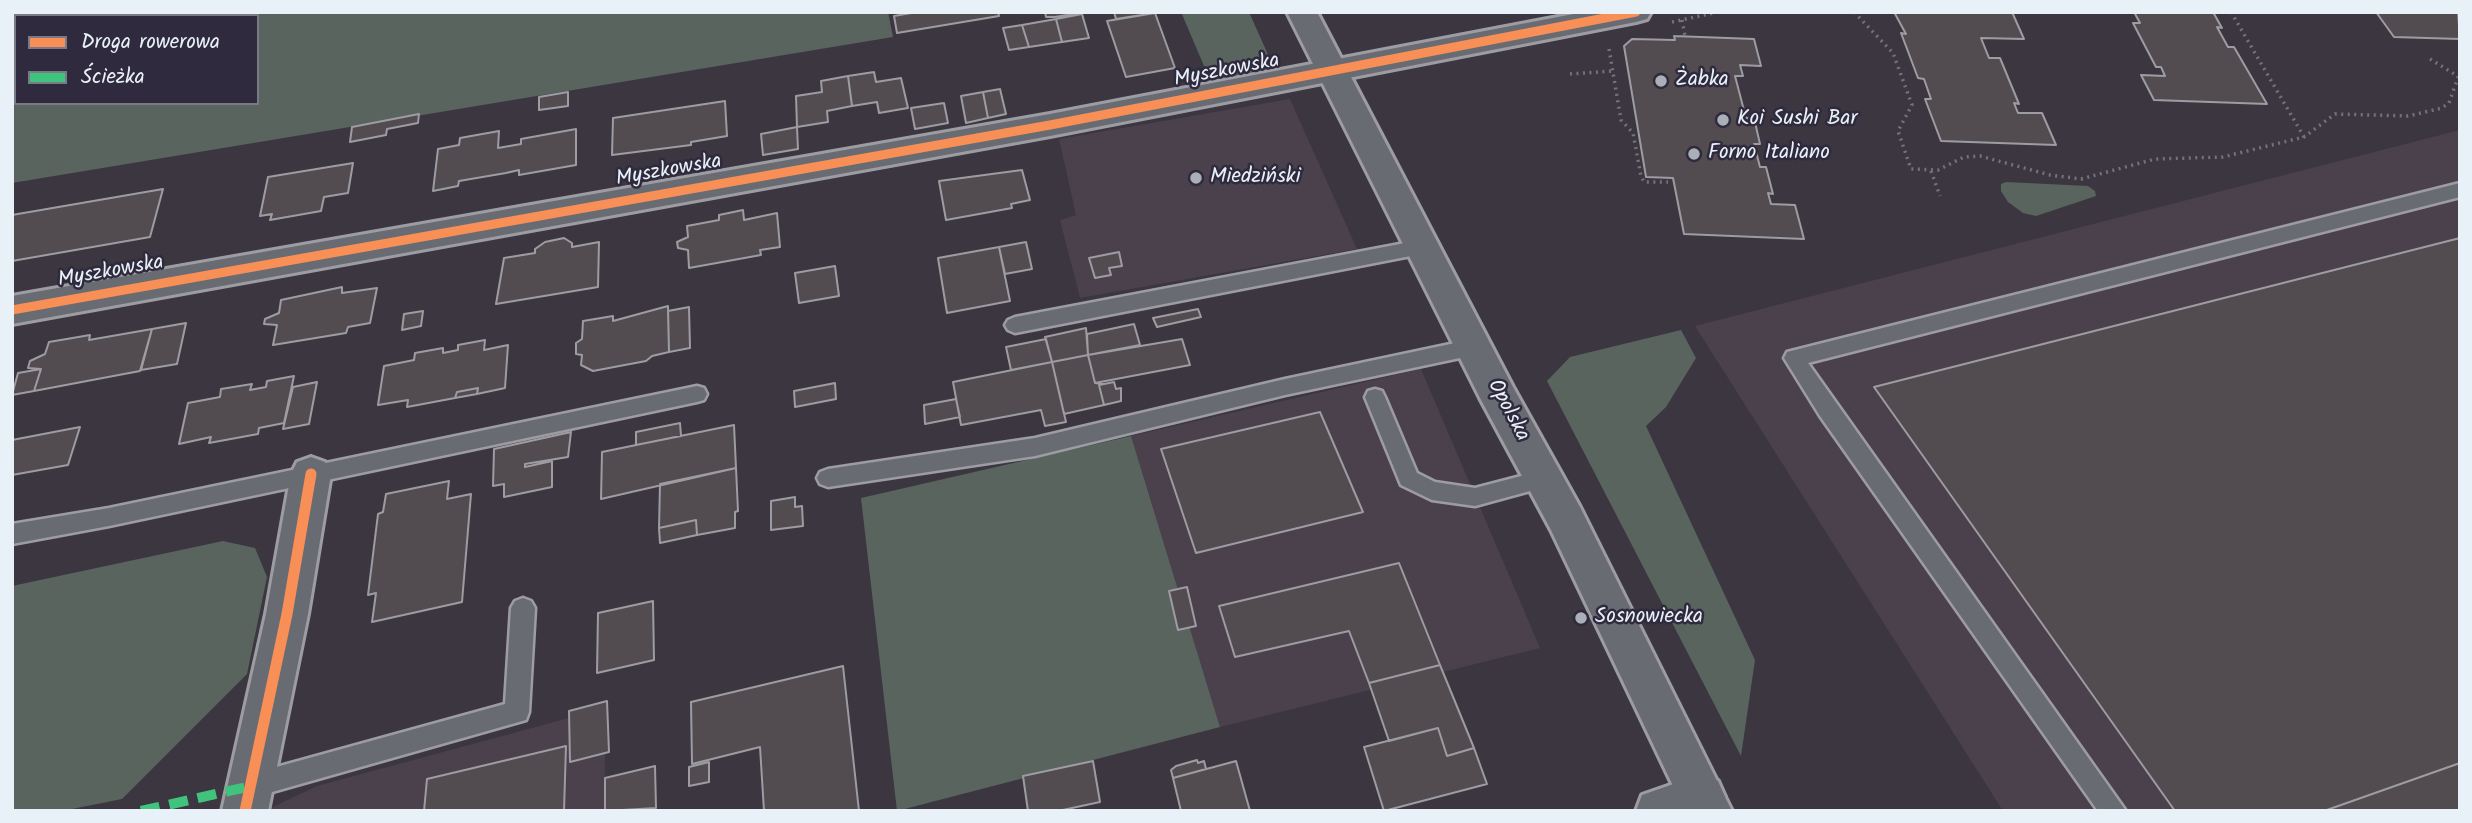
<!DOCTYPE html>
<html>
<head>
<meta charset="utf-8">
<style>
  body { margin:0 }
  #map { position:relative; width:2472px; height:823px; overflow:hidden; background:#3b3640; font-family:Kalam,sans-serif }
  canvas { display:block }
  .frame { position:absolute; inset:0; border:14px solid #e8f1f8; pointer-events:none }
  .legend { position:absolute; left:14px; top:14px; width:245px; height:91px; box-sizing:border-box; background:#2f2a3d; border:2px solid #797a88; margin:0; padding:9px 12px; list-style:none; font-size:21px; color:#e8f1f8 }
  .legend li { display:flex; align-items:center; gap:14px; height:35px }
  .legend b { width:35px; border:2px solid #797a88 }
</style>
</head>
<body>
<div id="map">
<canvas width="2472" height="823"></canvas>
<div class="frame"></div>
<ul class="legend">
<li><b style="height:9px;background:#f78f57"></b>Droga rowerowa</li>
<li><b style="height:9px;background:#40c37c"></b>Ścieżka</li>
</ul>
</div>
<script>
const context = document.querySelector('canvas').getContext('2d');
context.lineJoin = 'round';
function fill(path, color) {
  context.fillStyle = color;
  context.fill(path, 'evenodd');
}
function toPath(rows) {
  const path = new Path2D();
  for (const r of rows) {
    path.moveTo(r[0], r[1]);
    for (let i = 2; i < r.length; i += 2) path.lineTo(r[i], r[i + 1]);
  }
  return path;
}
function strokePath(path, color, width, dash) {
  context.strokeStyle = color;
  context.lineWidth = width;
  context.lineCap = dash ? 'butt' : 'round';
  context.setLineDash(dash || []);
  context.stroke(path);
}
function write(font, color, halo, rows, align = 'center') {
  context.font = font + ' Kalam,sans-serif';
  context.lineWidth = 5;
  context.setLineDash([]);
  context.textBaseline = 'middle';
  context.strokeStyle = halo;
  context.fillStyle = color;
  for (const [text, x, y, turn = 0] of rows) {
    context.save();
    context.translate(x, y);
    context.rotate((+turn || 0) * Math.PI / 180);
    context.textAlign = isNaN(turn) ? turn : align;
    if (halo) context.strokeText(text, 0, 0);
    context.fillText(text, 0, 0);
    context.restore();
  }
}
const built = toPath([
  [1290,99,1357,249,1080,298,1060,220,1076,215,1059,139],
  [2460,130,2460,811,2003,811,1695,326],
  [1421,369,1540,648,1220,727,1131,436],
  [606,708,604,811,264,811,317,786]
]);
const green = toPath([
  [12,12,888,12,893,37,12,183],
  [16,16,257,16,257,103,16,103],
  [1181,12,1249,12,1274,68,1210,80],
  [2006,182,2088,186,2095,191,2096,196,2036,216,2023,213,2008,202,2001,191,2001,184],
  [1681,330,1696,358,1666,407,1646,426,1755,660,1741,756,1547,381,1570,357],
  [1131,436,1220,727,897,811,861,498],
  [223,541,255,548,267,577,247,674,122,799,62,811,12,811,12,586]
]);
const building = toPath([
  [917,12,998,12,999,16,897,33,894,16,917,12],
  [1045,12,1085,12,1055,17,1046,17,1045,12],
  [1114,12,1141,12,1142,15,1116,19,1114,12],
  [1894,12,2012,12,2024,39,1981,38,1989,58,2000,58,2019,104,2014,103,2018,113,2042,113,2056,145,1941,141,1925,99,1931,99,1924,79,1918,78,1901,33,1906,34,1894,12],
  [2134,12,2213,12,2222,28,2217,27,2228,47,2234,47,2267,104,2154,100,2141,75,2165,76,2161,67,2156,67,2133,23,2140,23,2134,12],
  [2376,12,2458,12,2460,39,2394,37,2376,12],
  [1155,13,1175,68,1126,77,1107,21,1155,13],
  [1082,14,1089,38,1062,42,1056,19,1082,14],
  [1056,19,1062,42,1029,47,1022,25,1056,19],
  [1022,25,1029,47,1009,50,1003,28,1022,25],
  [1674,36,1754,39,1761,66,1740,65,1743,76,1735,76,1746,118,1754,118,1760,144,1754,144,1760,167,1766,167,1773,194,1768,193,1771,204,1795,205,1804,239,1684,234,1673,178,1646,177,1624,46,1632,39,1675,40,1674,36],
  [874,72,876,82,901,78,908,108,879,113,877,102,852,106,848,76,874,72],
  [848,76,852,106,827,111,828,122,797,127,796,96,822,92,821,81,848,76],
  [1000,89,1006,114,988,118,983,92,1000,89],
  [568,92,568,106,539,110,539,97,568,92],
  [983,92,988,118,966,123,961,96,983,92],
  [725,101,727,136,691,142,691,145,612,155,613,118,725,101],
  [944,103,948,123,915,129,911,108,944,103],
  [419,114,418,123,387,129,386,135,350,142,352,127,419,114],
  [797,127,798,149,763,155,761,134,797,127],
  [576,129,576,165,519,175,519,170,506,173,459,181,458,186,433,191,438,149,459,145,460,138,499,131,498,148,521,144,521,139,576,129],
  [353,163,348,193,324,197,321,211,270,220,272,214,260,216,268,177,353,163],
  [1022,170,1030,200,1011,204,1012,208,946,220,939,181,1022,170],
  [163,189,150,237,12,261,12,215,163,189],
  [743,210,744,220,777,213,780,247,760,250,761,255,689,268,688,250,678,248,677,242,688,237,687,226,719,220,719,215,743,210],
  [564,238,572,243,572,247,599,242,598,287,496,304,504,258,535,253,535,249,545,242,564,238],
  [2460,238,2460,763,2324,811,2175,811,1874,387,2460,238],
  [1026,242,1032,269,1005,274,999,247,1026,242],
  [999,247,1010,301,947,313,938,258,999,247],
  [1119,252,1122,266,1109,268,1111,275,1095,278,1089,258,1119,252],
  [835,266,839,296,799,303,795,273,835,266],
  [342,287,342,293,377,288,370,323,348,327,346,333,273,345,277,325,264,324,265,319,279,313,281,300,342,287],
  [668,306,669,352,652,356,646,361,593,371,581,365,582,355,576,354,576,343,582,339,583,321,613,316,613,321,668,306],
  [689,307,690,348,669,352,668,311,689,307],
  [1198,309,1201,317,1157,327,1153,318,1198,309],
  [423,311,421,326,402,330,404,314,423,311],
  [186,323,177,364,141,370,152,329,186,323],
  [1134,324,1140,345,1088,355,1087,334,1134,324],
  [1086,328,1088,355,1052,362,1045,337,1086,328],
  [152,329,140,371,34,391,41,369,28,368,30,361,45,354,49,342,90,335,89,340,152,329],
  [1046,339,1052,362,1011,370,1006,347,1046,339],
  [1182,339,1190,365,1095,383,1088,355,1182,339],
  [485,340,484,350,508,345,505,388,477,394,478,388,457,392,455,398,407,407,408,400,378,405,384,366,414,360,415,353,443,348,443,353,458,350,458,345,485,340],
  [1088,355,1095,383,1103,384,1099,385,1104,405,1064,414,1052,362,1088,355],
  [1052,362,1066,422,1045,426,1041,410,961,425,953,382,1052,362],
  [41,369,34,391,12,395,18,373,41,369],
  [294,376,284,423,259,428,258,434,209,443,211,437,179,444,188,403,220,397,221,389,252,384,250,390,266,387,267,381,294,376],
  [317,382,309,424,283,429,293,387,317,382],
  [1114,382,1116,389,1121,388,1121,401,1104,405,1099,385,1114,382],
  [835,383,836,399,795,407,794,391,835,383],
  [478,388,477,394,455,398,457,392,478,388],
  [956,399,960,417,925,424,924,405,956,399],
  [1320,412,1363,512,1196,553,1161,449,1320,412],
  [680,423,681,436,636,445,636,432,680,423],
  [734,425,736,468,601,499,602,452,734,425],
  [80,427,68,465,12,475,12,440,80,427],
  [571,432,568,457,525,464,525,467,552,461,552,487,504,497,504,484,493,486,494,449,571,432],
  [736,468,738,511,735,512,735,528,697,535,696,520,659,528,660,484,736,468],
  [449,481,447,499,471,494,462,602,372,622,376,593,368,595,378,514,383,512,386,494,449,481],
  [795,497,795,507,802,506,803,526,771,530,771,501,795,497],
  [696,520,697,535,660,543,659,528,696,520],
  [1399,563,1440,665,1369,683,1349,631,1235,657,1219,606,1399,563],
  [1187,587,1196,626,1178,630,1169,591,1187,587],
  [653,601,654,660,597,673,598,613,653,601],
  [1440,665,1474,748,1447,756,1438,728,1389,741,1369,683,1440,665],
  [843,666,859,811,764,811,760,747,692,764,691,702,843,666],
  [607,701,609,752,570,762,569,711,607,701],
  [1438,728,1447,756,1474,748,1487,784,1384,811,1364,747,1438,728],
  [566,746,564,811,424,811,427,779,566,746],
  [1197,760,1198,763,1204,761,1206,769,1173,778,1171,770,1176,766,1197,760],
  [1093,761,1100,802,1058,811,1028,811,1023,776,1093,761],
  [1236,761,1250,811,1181,811,1173,778,1236,761],
  [709,762,709,782,689,786,689,767,709,762],
  [2460,763,2460,811,2324,811,2460,763],
  [655,766,656,808,605,811,605,778,655,766]
]);
const path = toPath([
  [1854,12,1893,53,1912,105,1898,131,1911,169,1938,170,1964,157,1980,156,2050,175,2081,179,2155,159,2223,157,2304,137,2335,114,2408,116,2442,108,2449,103,2460,72],
  [2231,12,2304,137],
  [1682,20,1685,36],
  [1672,22,1718,12],
  [1609,49,1621,120,1633,133,1641,176,1644,182,1668,182],
  [2430,59,2456,75],
  [1570,74,1613,71],
  [1931,171,1940,196]
]);
const lane = toPath([
  [2460,183,2460,197,1808,363,2126,811,2098,811,1820,416,1784,358,1787,352,2460,183],
  [1421,240,1431,247,1421,254,1015,333,1008,330,1005,325,1008,320,1015,317,1421,240],
  [1474,339,1481,341,1484,347,1481,353,1474,355,1285,395,1035,456,828,487,820,484,817,478,820,472,828,469,1035,438,1285,379,1474,339],
  [697,386,704,388,707,394,704,400,697,402,109,526,12,544,12,524,109,508,697,386],
  [1375,389,1382,391,1385,397,1417,473,1435,482,1475,488,1544,470,1552,473,1555,479,1552,485,1475,506,1432,500,1401,485,1365,397,1368,391,1375,389],
  [523,598,531,601,535,608,529,712,526,720,251,798,242,795,238,786,242,777,251,774,505,704,511,608,515,601,523,598]
]);
const street = toPath([
  [1584,12,1651,12,1647,19,1636,22,1050,136,12,324,12,296,1050,114,1584,12],
  [311,457,325,462,331,474,308,614,268,811,222,811,266,614,291,474,297,462,311,457],
  [1702,774,1718,781,1725,797,1719,811,1636,811,1642,795,1702,774]
]);
const primary = toPath([
  [1287,12,1317,12,1513,387,1580,507,1732,811,1685,811,1551,530,1480,398,1287,12]
]);
const quiet = toPath([
  [141,811,251,786]
]);
const cyclewayFar1 = toPath([
  [12,310,1050,125,1636,12]
]);
const cycleway = toPath([
  [245,811,287,614,311,474]
]);
const markers = [
  [1661,81,7,"#abb0b8"],
  [1723,120,7,"#abb0b8"],
  [1694,154,7,"#abb0b8"],
  [1196,178,7,"#abb0b8"],
  [1581,618,7,"#abb0b8"]
];
const streetNames = [
  ["Myszkowska",1227,72,-11],
  ["Myszkowska",669,172,-10],
  ["Myszkowska",111,273,-10],
  ["Opolska",1507,411,62]
];
const poiNames = [
  ["Żabka",1675,81],
  ["Koi Sushi Bar",1737,120],
  ["Forno Italiano",1708,154],
  ["Miedziński",1210,178],
  ["Sosnowiecka",1595,618]
];
fill(built, '#4a414c');
fill(green, '#58645d');
fill(building, '#524c51');
strokePath(building, '#9d9ca2', 2);
strokePath(lane, '#9d9ca2', 5);
strokePath(street, '#9d9ca2', 6);
strokePath(primary, '#9d9ca2', 6);
strokePath(path, '#747379', 3.5, [2, 4.5]);
fill(lane, '#696b72');
fill(street, '#696b72');
fill(primary, '#696b72');
strokePath(quiet, '#40c37c', 10, [19, 10]);
strokePath(cyclewayFar1, '#f78f57', 9);
strokePath(cycleway, '#f78f57', 11);
for (const [x, y, r, color] of markers) {
  const dot = new Path2D();
  dot.arc(x, y, r, 0, 2 * Math.PI);
  context.fillStyle = color;
  context.fill(dot);
  strokePath(dot, '#2f2a3d', 2.5);
}
write('21px', '#e8f1f8', '#2f2a3d', streetNames);
write('21px', '#e8f1f8', '#2f2a3d', poiNames, 'left');
</script>
</body>
</html>
